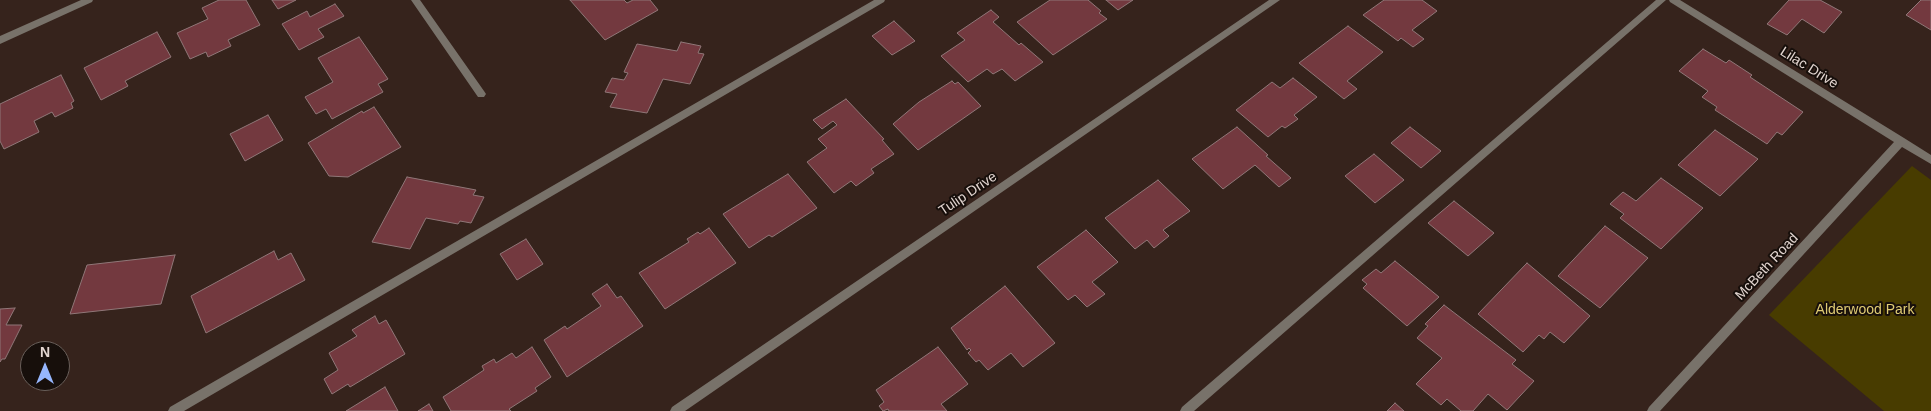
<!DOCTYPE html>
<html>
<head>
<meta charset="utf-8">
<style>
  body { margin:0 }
  #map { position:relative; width:1931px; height:411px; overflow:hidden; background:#36231c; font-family:Arial,sans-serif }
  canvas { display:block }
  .north { position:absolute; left:20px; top:341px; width:50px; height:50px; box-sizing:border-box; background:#170f0b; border:1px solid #695f5a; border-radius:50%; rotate:0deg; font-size:14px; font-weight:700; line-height:20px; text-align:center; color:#e3d6d1 }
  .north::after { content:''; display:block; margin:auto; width:18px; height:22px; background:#96b6fd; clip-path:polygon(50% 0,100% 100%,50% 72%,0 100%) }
</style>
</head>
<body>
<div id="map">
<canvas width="1931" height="411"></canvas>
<div class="north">N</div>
</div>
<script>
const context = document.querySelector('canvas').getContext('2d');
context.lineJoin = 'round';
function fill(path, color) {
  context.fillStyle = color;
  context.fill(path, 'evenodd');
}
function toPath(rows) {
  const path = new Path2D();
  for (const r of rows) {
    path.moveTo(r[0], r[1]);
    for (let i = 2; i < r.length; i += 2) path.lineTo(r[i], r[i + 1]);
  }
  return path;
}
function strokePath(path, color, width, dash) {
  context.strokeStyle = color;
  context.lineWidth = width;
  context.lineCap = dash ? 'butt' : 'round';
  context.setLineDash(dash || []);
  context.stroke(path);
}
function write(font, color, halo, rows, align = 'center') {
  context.font = font + ' Arial,sans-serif';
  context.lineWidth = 4;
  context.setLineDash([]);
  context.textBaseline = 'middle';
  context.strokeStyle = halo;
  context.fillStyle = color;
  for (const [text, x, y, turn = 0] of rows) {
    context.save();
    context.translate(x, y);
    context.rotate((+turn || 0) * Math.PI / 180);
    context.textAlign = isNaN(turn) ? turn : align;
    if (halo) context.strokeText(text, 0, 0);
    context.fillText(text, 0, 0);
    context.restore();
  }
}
const green = toPath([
  [1912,166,1931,180,1931,411,1884,411,1769,315]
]);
const building = toPath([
  [219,0,246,0,260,25,228,40,231,46,208,57,206,52,190,59,177,33,208,19,202,8,219,0],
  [272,0,296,0,278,9,272,0],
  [570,0,624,0,627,3,633,0,650,0,658,10,605,40,570,0],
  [1050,0,1088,0,1101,11,1099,13,1107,19,1053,55,1017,22,1050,0],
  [1106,0,1133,0,1118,10,1106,0],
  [1384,0,1422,0,1437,11,1412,30,1424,39,1413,47,1401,38,1398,41,1363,15,1384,0],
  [1789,0,1820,0,1842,12,1824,33,1802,19,1787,35,1767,24,1789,0],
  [1921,0,1931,0,1931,30,1906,15,1921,0],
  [335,4,344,16,318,29,324,37,299,50,282,24,307,11,310,17,335,4],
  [991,10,999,17,993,22,1019,45,1021,43,1043,62,1015,81,1002,69,993,74,987,69,968,82,941,56,965,40,957,33,991,10],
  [894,21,915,41,892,55,872,36,894,21],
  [1348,26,1383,52,1347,81,1357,89,1344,99,1299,63,1348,26],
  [157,32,171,57,125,81,128,86,101,100,84,68,157,32],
  [359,37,388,79,378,84,383,92,332,119,326,109,316,114,305,97,333,82,318,58,359,37],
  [681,42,701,46,698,53,704,54,690,84,663,79,647,113,610,107,617,94,605,92,612,78,624,80,628,73,624,72,637,44,677,51,681,42],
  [1703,49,1726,63,1729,60,1752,75,1750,77,1803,112,1782,135,1777,132,1767,144,1715,110,1717,107,1702,97,1708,91,1679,71,1703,49],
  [61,75,74,101,71,103,73,108,55,117,52,112,34,121,39,132,4,149,0,141,0,104,61,75],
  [1293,78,1317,97,1294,115,1298,119,1285,128,1282,126,1268,137,1236,110,1272,82,1280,88,1293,78],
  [952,81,955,84,958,82,981,106,918,150,893,124,919,102,952,81],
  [846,99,884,139,882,140,894,154,871,169,874,173,856,186,851,181,834,193,807,162,827,148,818,139,837,125,833,121,822,129,813,120,846,99],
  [374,107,401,147,348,177,329,176,308,143,362,111,363,113,374,107],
  [268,115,283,140,245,161,230,134,268,115],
  [1237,127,1268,155,1266,156,1291,178,1279,187,1255,165,1223,189,1192,159,1237,127],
  [1410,127,1441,151,1421,168,1391,143,1410,127],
  [1715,130,1758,159,1720,196,1678,165,1715,130],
  [1374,154,1404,180,1375,203,1345,176,1374,154],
  [788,174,817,208,772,237,769,235,749,248,723,214,788,174],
  [407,177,476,190,473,195,484,197,471,223,460,221,458,224,426,218,410,249,372,242,407,177],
  [1661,178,1703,208,1661,249,1620,218,1624,214,1610,204,1623,192,1636,201,1661,178],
  [1158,180,1190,211,1163,230,1169,236,1154,248,1147,240,1135,249,1105,218,1158,180],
  [1454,201,1494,233,1468,256,1428,223,1454,201],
  [1605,226,1648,258,1600,308,1558,276,1605,226],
  [709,228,736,263,665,309,639,273,689,242,687,239,698,232,700,234,709,228],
  [1086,230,1118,262,1092,282,1105,294,1087,307,1075,295,1068,300,1037,267,1086,230],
  [526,239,543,264,517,280,500,254,526,239],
  [274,251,278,260,291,253,305,280,206,333,191,296,274,251],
  [175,255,161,304,70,314,87,265,175,255],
  [1395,261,1439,297,1407,326,1363,288,1367,284,1362,280,1376,269,1381,273,1395,261],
  [1527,263,1590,316,1564,343,1550,332,1544,339,1539,335,1523,352,1478,314,1527,263],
  [607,284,617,298,621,296,643,326,567,377,544,340,565,326,567,329,601,306,592,294,607,284],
  [1005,286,1055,343,1023,367,1011,353,988,370,979,360,976,362,968,353,971,350,969,348,967,350,951,328,1005,286],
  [1444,305,1516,360,1512,364,1534,381,1507,410,1488,394,1473,411,1461,411,1447,399,1441,405,1416,384,1442,358,1417,338,1428,326,1425,324,1444,305],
  [15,308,6,325,22,325,5,359,2,359,0,362,0,309,15,308],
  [375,316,379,324,386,320,405,354,350,387,348,384,332,394,324,379,338,370,329,353,357,336,352,330,375,316],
  [532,347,551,377,535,388,537,391,509,409,511,411,451,411,443,397,484,370,482,366,494,359,496,363,512,353,516,358,532,347],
  [938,347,968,384,941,404,947,411,889,411,888,409,883,411,879,406,884,402,876,390,938,347],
  [385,387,398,411,346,411,385,387],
  [1395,403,1404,411,1387,411,1395,403],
  [429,404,433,411,418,411,429,404]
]);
const service = toPath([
  [874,0,885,0,884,2,184,411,168,411,170,407,874,0],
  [1656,0,1666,0,1194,411,1180,411,1182,407,1656,0]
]);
const minor = toPath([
  [81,0,93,0,92,2,0,44,0,36,81,0],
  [411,0,420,0,484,91,486,94,484,97,478,97,411,0],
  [1269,0,1280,0,685,411,670,411,672,407,1269,0],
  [1669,0,1680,0,1904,138,1931,155,1931,164,1902,147,1660,411,1647,411,1649,407,1894,142,1670,2,1669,0]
]);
const streetNames = [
  ["Lilac Drive",1809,68,32],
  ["Tulip Drive",968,194,-34],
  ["McBeth Road",1767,267,-47]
];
const parkNames = [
  ["Alderwood Park",1865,310]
];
fill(green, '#483c00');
fill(building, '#73393f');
strokePath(building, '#907778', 1);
fill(service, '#78726a');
fill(minor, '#78726a');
write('14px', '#e3d6d1', '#170f0b', streetNames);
write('14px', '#dfcb73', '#170f0b', parkNames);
</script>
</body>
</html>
